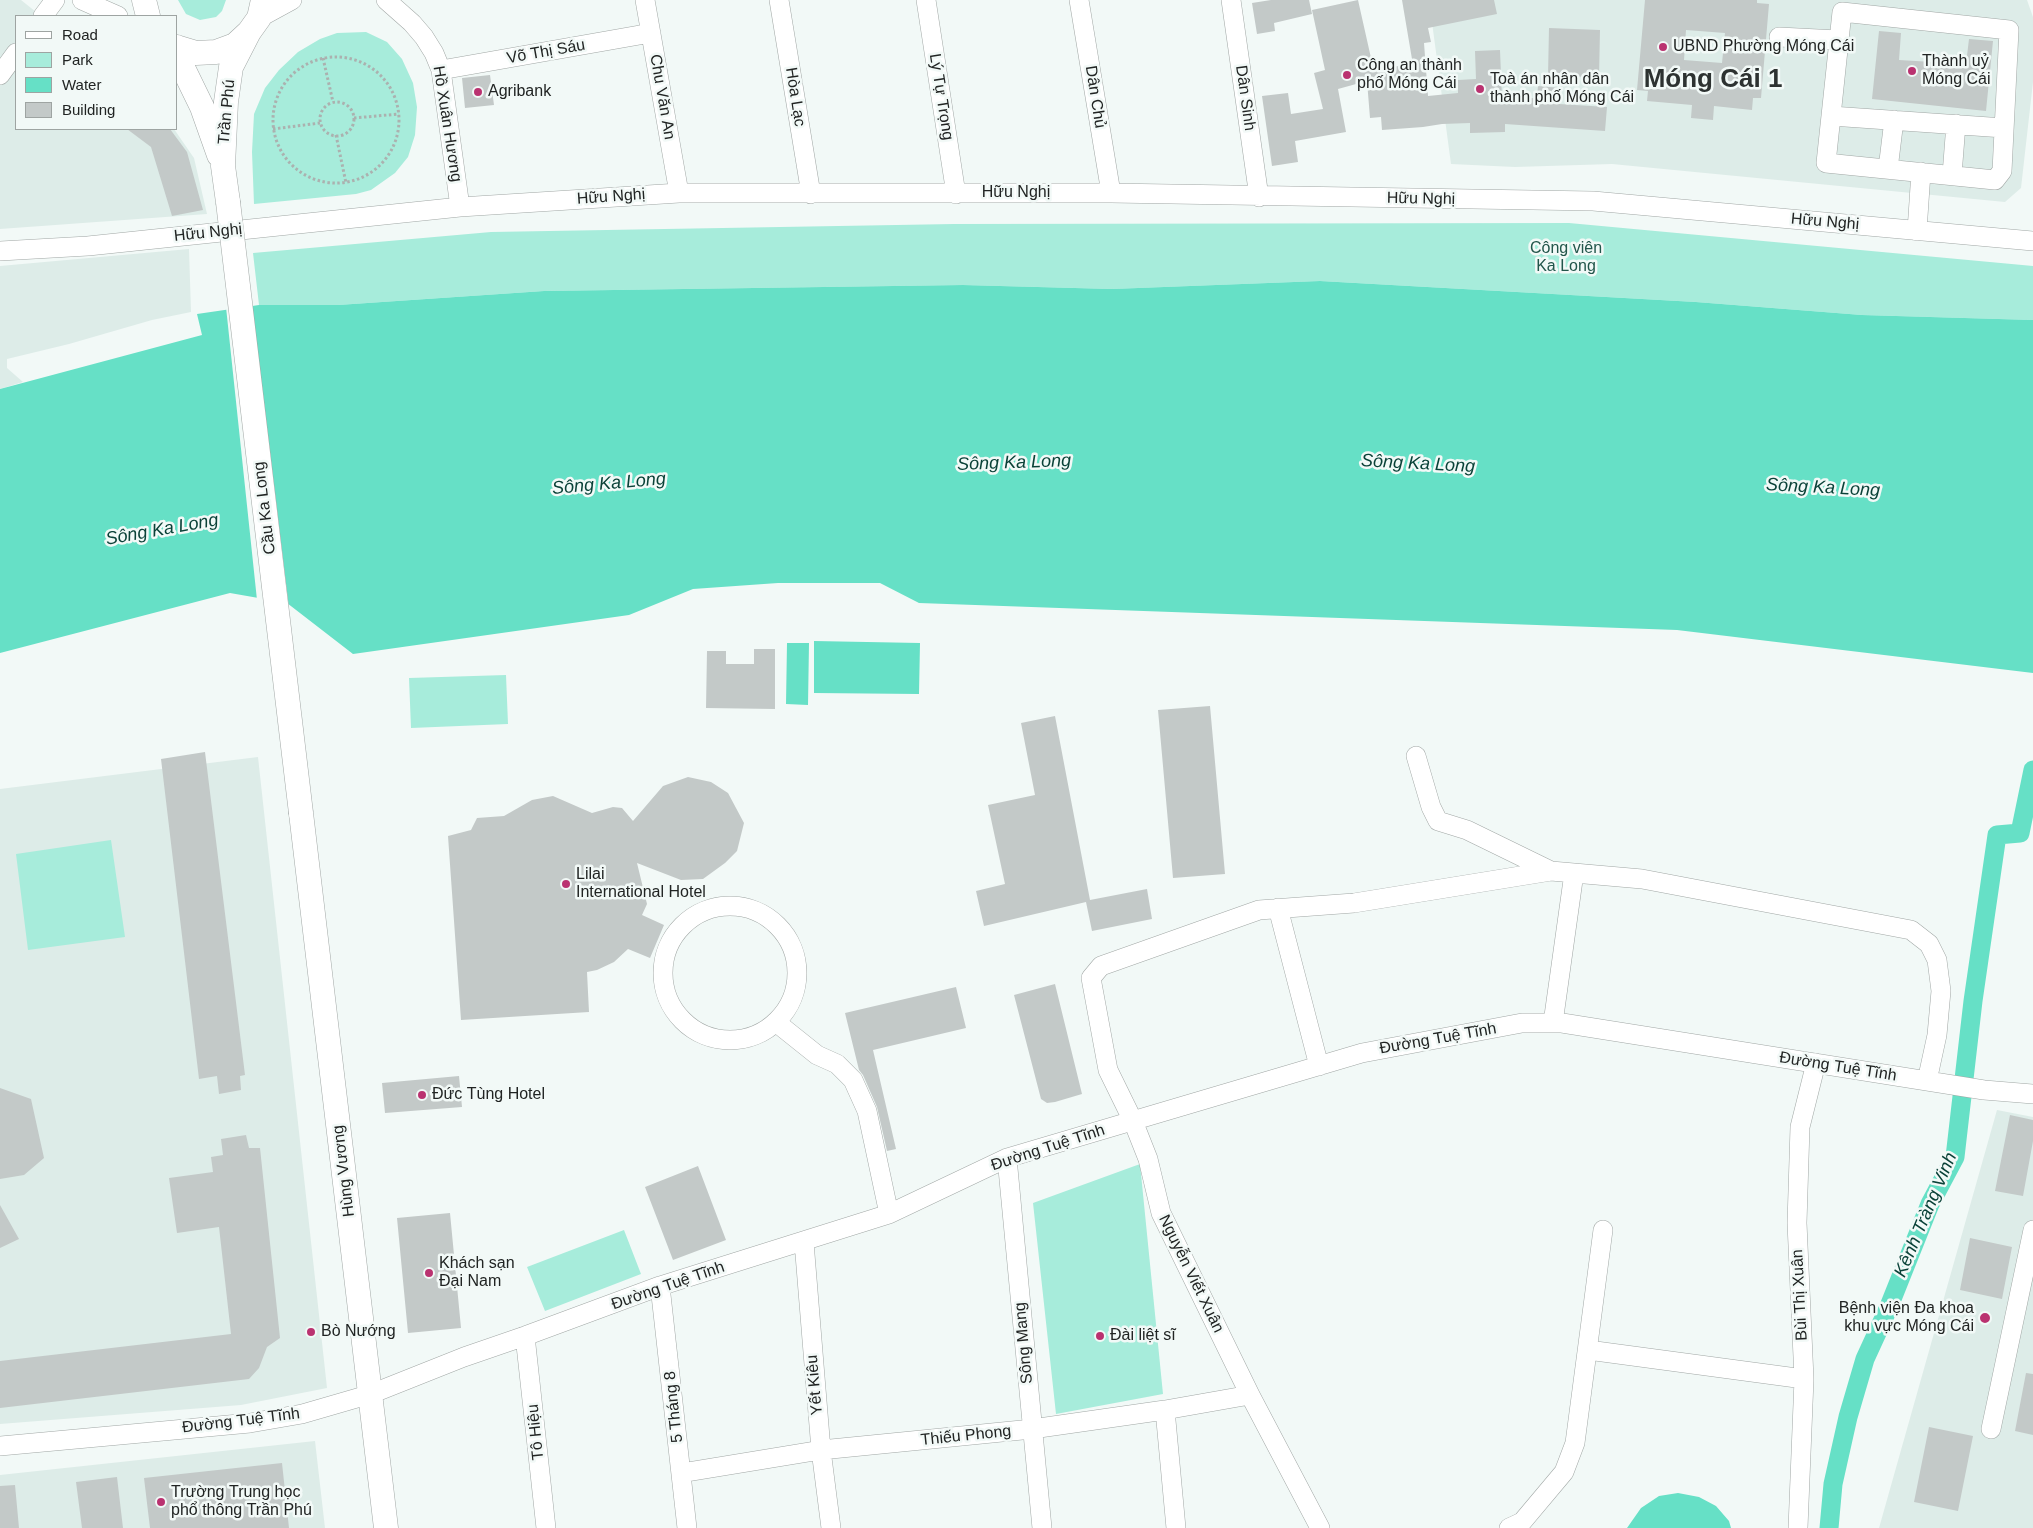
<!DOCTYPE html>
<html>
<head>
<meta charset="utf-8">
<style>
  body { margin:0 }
  #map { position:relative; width:2033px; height:1528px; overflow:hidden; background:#f2f9f7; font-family:Arial,sans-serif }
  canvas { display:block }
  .legend { position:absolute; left:15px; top:15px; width:162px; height:115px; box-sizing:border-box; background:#f2f9f7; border:1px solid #9ea4a2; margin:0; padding:6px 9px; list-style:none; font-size:15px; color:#212423 }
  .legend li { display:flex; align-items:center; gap:10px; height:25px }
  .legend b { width:25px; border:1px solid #9ea4a2 }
</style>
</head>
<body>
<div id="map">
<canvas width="2033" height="1528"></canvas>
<ul class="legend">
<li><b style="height:6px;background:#fff"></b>Road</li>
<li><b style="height:14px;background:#a7ecdb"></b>Park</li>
<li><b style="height:14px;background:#66e0c6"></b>Water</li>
<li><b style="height:14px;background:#c3c9c8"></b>Building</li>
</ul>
</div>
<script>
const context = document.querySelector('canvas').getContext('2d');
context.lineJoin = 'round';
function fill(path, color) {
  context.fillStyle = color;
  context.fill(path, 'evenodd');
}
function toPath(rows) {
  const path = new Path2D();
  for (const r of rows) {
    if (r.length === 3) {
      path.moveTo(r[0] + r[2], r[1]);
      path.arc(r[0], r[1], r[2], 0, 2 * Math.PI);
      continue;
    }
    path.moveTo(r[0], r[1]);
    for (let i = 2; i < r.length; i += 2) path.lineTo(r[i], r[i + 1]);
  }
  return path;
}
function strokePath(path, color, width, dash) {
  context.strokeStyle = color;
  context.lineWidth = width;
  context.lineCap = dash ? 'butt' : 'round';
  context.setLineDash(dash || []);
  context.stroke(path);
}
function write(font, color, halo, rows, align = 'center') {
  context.font = font + ' Arial,sans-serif';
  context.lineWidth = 5;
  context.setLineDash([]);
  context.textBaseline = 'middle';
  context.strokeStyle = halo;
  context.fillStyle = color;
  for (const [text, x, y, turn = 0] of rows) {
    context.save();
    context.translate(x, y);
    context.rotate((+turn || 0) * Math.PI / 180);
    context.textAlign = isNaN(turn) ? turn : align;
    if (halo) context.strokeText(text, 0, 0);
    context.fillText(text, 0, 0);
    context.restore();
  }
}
const built = toPath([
  [0,0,21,0,41,16,16,16,16,129,174,129,194,158,207,214,0,229],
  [1429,0,2027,0,2033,17,2033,82,2021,188,2005,202,1612,164,1515,167,1451,164],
  [189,249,191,312,152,320,69,344,7,359,7,368,23,382,0,389,0,266],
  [258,757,327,1388,241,1405,0,1424,0,789],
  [1997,1110,2033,1117,2033,1528,1879,1528],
  [315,1441,325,1528,0,1528,0,1475]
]);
const green = toPath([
  [178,0,226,0,222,11,216,17,200,20,186,14],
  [366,32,387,42,402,59,413,83,417,107,415,135,408,157,395,173,371,190,356,194,254,204,252,152,254,114,265,88,279,70,298,52,320,39,337,33],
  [1569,223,2033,266,2033,320,1862,315,1696,302,1320,281,1112,289,963,285,544,291,338,305,259,305,253,253,491,232,954,224],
  [506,675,508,724,411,728,409,678],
  [111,840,125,937,28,950,16,854],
  [1140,1164,1163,1394,1056,1414,1033,1203],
  [624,1230,641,1274,545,1311,527,1267]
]);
const water = toPath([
  [1320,281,1696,302,1862,315,2033,320,2033,673,1677,630,919,603,880,583,778,583,693,589,629,615,353,654,287,603,230,593,0,653,0,389,202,335,197,314,259,305,338,305,544,291,963,285,1112,289],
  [814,641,920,643,919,694,814,693],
  [787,643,809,643,808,705,786,704],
  [1678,1493,1699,1497,1716,1506,1729,1521,1731,1528,1627,1528,1641,1508,1659,1496]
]);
const pier = toPath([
  [252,304,289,608,286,605,257,600,226,307]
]);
const canal = toPath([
  [1829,1528,1833,1484,1848,1417,1865,1359,1888,1309,1930,1204,1955,1157,1973,1001,1997,835,2020,833,2033,770]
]);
const building = toPath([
  [1271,0,1309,0,1312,14,1274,23,1275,31,1257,34,1252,3],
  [1358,0,1371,58,1373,58,1375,68,1413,65,1402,0,1494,0,1497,14,1428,28,1431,42,1424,43,1428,96,1458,93,1458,80,1476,79,1475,51,1500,50,1502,99,1537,98,1538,86,1560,88,1559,104,1607,107,1605,131,1505,124,1505,132,1470,133,1470,123,1442,124,1423,127,1382,130,1381,117,1370,118,1367,81,1338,89,1346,132,1295,141,1298,162,1272,166,1262,96,1288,93,1291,114,1323,109,1314,73,1325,70,1312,10],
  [1645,0,1757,0,1757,3,1769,4,1761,98,1753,98,1752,110,1714,106,1713,120,1691,118,1692,105,1647,101,1648,91,1637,90],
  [1686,30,1725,33,1722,63,1684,60],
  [1549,28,1600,30,1599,77,1548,76],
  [1879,31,1901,33,1899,60,1966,64,1969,39,1993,41,1986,111,1872,99],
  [490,75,494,105,465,108,462,78],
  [127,129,170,129,187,152,203,210,172,216,151,147],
  [754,649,775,649,775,709,706,708,707,651,726,651,726,664,754,664],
  [1210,706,1225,874,1173,878,1158,710],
  [1055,716,1090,900,1147,889,1152,919,1092,931,1086,902,984,926,976,891,1005,884,988,805,1035,795,1021,723],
  [205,752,245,1075,240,1076,241,1090,219,1094,217,1076,199,1079,161,759],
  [688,777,711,782,728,793,744,823,737,851,725,863,703,879,681,880,637,863,647,904,642,915,664,925,650,958,628,949,614,962,597,970,587,972,589,1012,461,1020,448,836,471,830,477,818,504,816,532,800,553,796,592,813,613,807,622,808,633,821,663,786],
  [1055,984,1082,1094,1055,1102,1047,1103,1041,1099,1014,995],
  [956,987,966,1028,873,1050,896,1149,887,1151,877,1107,863,1075,859,1070,845,1013],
  [459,1076,462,1107,385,1113,382,1083],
  [0,1088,31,1099,44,1158,24,1175,0,1179],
  [2010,1115,2033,1120,2033,1141,2023,1196,1995,1191],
  [246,1135,249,1148,260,1148,280,1338,267,1347,259,1368,249,1379,0,1408,0,1361,231,1334,219,1227,177,1233,169,1178,213,1172,211,1157,223,1155,221,1139],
  [698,1166,726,1240,673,1260,645,1187],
  [0,1205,19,1239,0,1248],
  [450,1213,461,1328,408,1333,397,1218],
  [1970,1238,2012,1247,2002,1299,1960,1290],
  [2026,1373,2033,1374,2033,1435,2015,1431],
  [1929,1427,1973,1436,1958,1511,1914,1502],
  [282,1463,289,1528,150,1528,144,1478],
  [117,1477,123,1528,82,1528,76,1482],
  [15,1485,19,1528,0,1528,0,1486]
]);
const path = toPath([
  [336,120,63],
  [323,58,333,102],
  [337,119,17],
  [354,118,399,114],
  [273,129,320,123],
  [336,135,346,183]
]);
const minor = toPath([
  [82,0,118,16],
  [386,0,412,23,424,37,434,53,441,70,460,207],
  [645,0,679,193],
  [779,0,811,194],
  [926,0,956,194],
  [1079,0,1111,193],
  [1231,0,1259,197],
  [1842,12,2009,30,2002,171,1995,180,1826,163,1842,12],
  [43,16,55,0],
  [259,18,292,0],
  [1779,37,1838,40],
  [441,70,651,33],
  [0,75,16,53],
  [1831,116,2004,128],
  [1888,169,1894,120],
  [1952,175,1956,124],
  [1917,231,1921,172],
  [0,251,88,246,460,207,679,193,1111,193,1593,201,2033,241],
  [1416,756,1431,807,1438,821,1467,830,1551,871],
  [730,973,67],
  [1278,908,1319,1066],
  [777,1023,817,1055,837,1064,853,1080,867,1111,889,1214],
  [1553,1023,1574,873],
  [1007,1158,1042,1528],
  [804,1242,821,1450,831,1528],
  [660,1286,687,1528],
  [525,1336,546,1528],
  [1588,1350,1804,1379],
  [1165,1410,1176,1528],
  [1991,1429,2033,1230],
  [0,1446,250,1423,302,1414,371,1394,464,1357,525,1336,660,1286,889,1214,1007,1158,1362,1053,1522,1023,1562,1023,1984,1090,2033,1094],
  [681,1473,821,1450,1032,1429,1165,1410,1250,1395],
  [1320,1528,1250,1395,1161,1213,1148,1159,1133,1121,1108,1070,1091,978,1101,966,1259,910,1354,903,1551,871,1642,879,1911,930,1929,944,1937,960,1941,991,1937,1035,1927,1081],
  [1509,1528,1522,1522,1564,1472,1575,1443,1603,1230],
  [1798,1528,1804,1379,1797,1223,1800,1127,1816,1063]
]);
const major = toPath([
  [144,0,148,16],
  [176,47,196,53,216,52,235,45,249,32,259,18,263,0],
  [177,47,184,70,202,107,219,155],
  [228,202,223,166,226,102,231,67,249,32],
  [301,813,386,1528]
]);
const majorBridge = toPath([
  [228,202,301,813]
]);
const markers = [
  [1663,47,5,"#ba3270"],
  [1912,71,5,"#ba3270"],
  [1347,75,5,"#ba3270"],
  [1480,89,5,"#ba3270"],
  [478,92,5,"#ba3270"],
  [566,884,5,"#ba3270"],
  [422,1095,5,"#ba3270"],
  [429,1273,5,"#ba3270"],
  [1985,1318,6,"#ba3270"],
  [311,1332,5,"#ba3270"],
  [1100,1336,5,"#ba3270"],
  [161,1502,5,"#ba3270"]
];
const poiNames = [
  ["UBND Phường Móng Cái",1673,47],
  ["Thành uỷ",1922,62],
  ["Móng Cái",1922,80],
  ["Công an thành",1357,66],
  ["phố Móng Cái",1357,84],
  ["Toà án nhân dân",1490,80],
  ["thành phố Móng Cái",1490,98],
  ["Agribank",488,92],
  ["Lilai",576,875],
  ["International Hotel",576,893],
  ["Đức Tùng Hotel",432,1095],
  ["Khách sạn",439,1264],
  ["Đại Nam",439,1282],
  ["Bệnh viện Đa khoa",1974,1309,"right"],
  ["khu vực Móng Cái",1974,1327,"right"],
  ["Bò Nướng",321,1332],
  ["Đài liệt sĩ",1110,1336],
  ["Trường Trung học",171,1493],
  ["phổ thông Trần Phú",171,1511]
];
const streetNames = [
  ["Võ Thị Sáu",546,52,-10],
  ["Chu Văn An",662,97,80],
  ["Hòa Lạc",795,97,81],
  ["Lý Tự Trọng",941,97,81],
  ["Dân Chủ",1095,97,81],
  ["Dân Sinh",1245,98,82],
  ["Trần Phú",227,112,-85],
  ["Hồ Xuân Hương",447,124,81],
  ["Hữu Nghị",1016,193],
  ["Hữu Nghị",611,197,-4],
  ["Hữu Nghị",1421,199,1],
  ["Hữu Nghị",1825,222,5],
  ["Hữu Nghị",208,233,-6],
  ["Cầu Ka Long",265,508,-97],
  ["Đường Tuệ Tĩnh",1438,1039,-10],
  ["Đường Tuệ Tĩnh",1838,1067,9],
  ["Đường Tuệ Tĩnh",1048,1148,-18],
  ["Hùng Vương",344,1171,-97],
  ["Nguyễn Viết Xuân",1191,1274,64],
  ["Đường Tuệ Tĩnh",668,1286,-19],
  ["Bùi Thị Xuân",1800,1295,-93],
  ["Sông Mang",1024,1343,-95],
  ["Yết Kiêu",815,1385,-95],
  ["5 Tháng 8",674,1407,-96],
  ["Đường Tuệ Tĩnh",241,1421,-7],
  ["Tô Hiệu",536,1432,-96],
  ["Thiếu Phong",966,1436,-6]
];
const parkNames = [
  ["Công viên",1566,249],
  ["Ka Long",1566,267]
];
const waterNames = [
  ["Sông Ka Long",1014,463,-2],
  ["Sông Ka Long",1418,464,3],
  ["Sông Ka Long",609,484,-5],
  ["Sông Ka Long",1823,488,3],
  ["Sông Ka Long",162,530,-10],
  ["Kênh Tràng Vinh",1926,1215,-67]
];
const townNames = [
  ["Móng Cái 1",1713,80]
];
fill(built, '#ddece8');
fill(green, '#a7ecdb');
fill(water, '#66e0c6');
fill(pier, '#f2f9f7');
strokePath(canal, '#66e0c6', 19);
fill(building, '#c3c9c8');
strokePath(minor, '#a1a7a5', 20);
strokePath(major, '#a1a7a5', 25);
strokePath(path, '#abb1af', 3, [2.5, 2.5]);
strokePath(minor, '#fff', 19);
strokePath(major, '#fff', 24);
strokePath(majorBridge, '#a1a7a5', 25, []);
strokePath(majorBridge, '#fff', 24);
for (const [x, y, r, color] of markers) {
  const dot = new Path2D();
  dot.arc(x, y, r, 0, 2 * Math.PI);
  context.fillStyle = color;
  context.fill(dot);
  strokePath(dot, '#f2f9f7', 2);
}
write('16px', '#212423', '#f2f9f7', poiNames, 'left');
write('16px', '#212423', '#f2f9f7', streetNames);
write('16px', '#22564b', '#f2f9f7', parkNames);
write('italic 18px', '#0a4238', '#f2f9f7', waterNames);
write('bold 26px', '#2d3231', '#f2f9f7', townNames);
</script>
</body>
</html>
